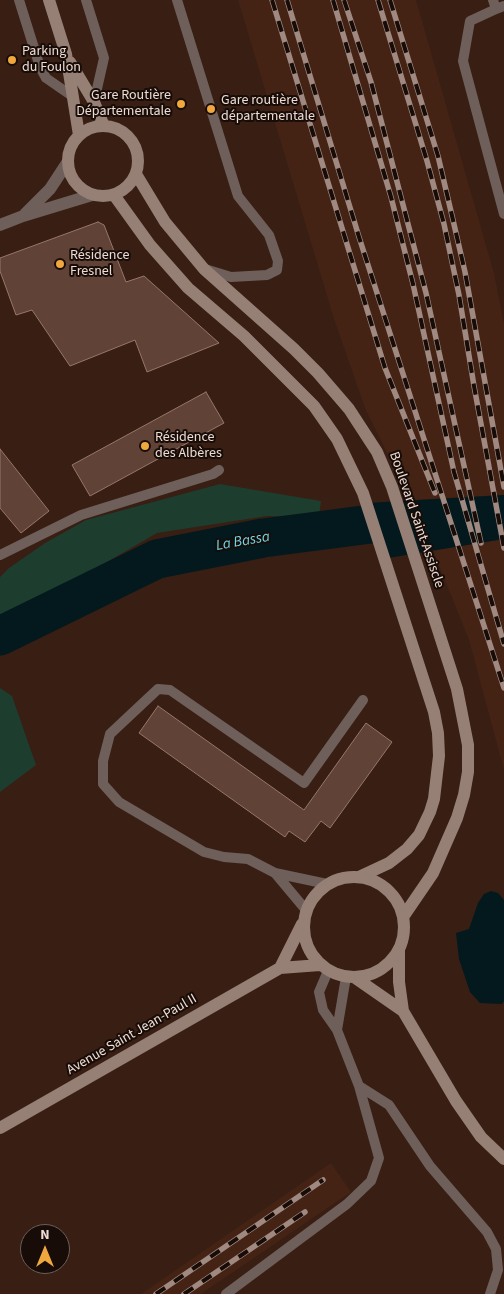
<!DOCTYPE html>
<html>
<head>
<meta charset="utf-8">
<style>
  body { margin:0 }
  #map { position:relative; width:504px; height:1294px; overflow:hidden; background:#381e13; font-family:"Source Sans 3",sans-serif }
  canvas { display:block }
  .north { position:absolute; left:20px; top:1224px; width:50px; height:50px; box-sizing:border-box; background:#170c07; border:1px solid #6d5f59; border-radius:50%; rotate:0deg; font-size:14px; font-weight:700; line-height:20px; text-align:center; color:#eedbd4 }
  .north::after { content:''; display:block; margin:auto; width:18px; height:22px; background:#efa73e; clip-path:polygon(50% 0,100% 100%,50% 72%,0 100%) }
</style>
</head>
<body>
<div id="map">
<canvas width="504" height="1294"></canvas>
<div class="north">N</div>
</div>
<script>
const context = document.querySelector('canvas').getContext('2d');
context.lineJoin = 'round';
function fill(path, color) {
  context.fillStyle = color;
  context.fill(path, 'evenodd');
}
function toPath(rows) {
  const path = new Path2D();
  for (const r of rows) {
    if (r.length === 3) {
      path.moveTo(r[0] + r[2], r[1]);
      path.arc(r[0], r[1], r[2], 0, 2 * Math.PI);
      continue;
    }
    path.moveTo(r[0], r[1]);
    for (let i = 2; i < r.length; i += 2) path.lineTo(r[i], r[i + 1]);
  }
  return path;
}
function strokePath(path, color, width, dash) {
  context.strokeStyle = color;
  context.lineWidth = width;
  context.lineCap = dash ? 'butt' : 'round';
  context.setLineDash(dash || []);
  context.stroke(path);
}
function write(font, color, halo, rows, align = 'center') {
  context.font = font + ' "Source Sans 3",sans-serif';
  context.lineWidth = 4;
  context.setLineDash([]);
  context.textBaseline = 'middle';
  context.strokeStyle = halo;
  context.fillStyle = color;
  for (const [text, x, y, turn = 0] of rows) {
    context.save();
    context.translate(x, y);
    context.rotate((+turn || 0) * Math.PI / 180);
    context.textAlign = isNaN(turn) ? turn : align;
    if (halo) context.strokeText(text, 0, 0);
    context.fillText(text, 0, 0);
    context.restore();
  }
}
const built = toPath([
  [238,0,416,0,494,273,504,324,504,495,410,500,365,408,334,319],
  [504,539,504,770,469,640,433,550],
  [331,1163,351,1192,201,1294,141,1294]
]);
const green = toPath([
  [220,484,321,501,319,517,267,516,157,533,0,624,0,577,9,568,45,543,86,520],
  [0,688,12,696,36,765,0,792]
]);
const water = toPath([
  [504,495,504,539,388,558,367,503],
  [491,891,498,893,504,900,504,1001,502,1004,480,1003,470,992,459,959,456,933,469,929,478,903,484,894]
]);
const river = toPath([
  [0,636,157,559,263,538,371,524,504,516]
]);
const building = toPath([
  [98,222,104,225,126,282,144,276,219,343,147,372,135,340,70,366,32,310,16,315,0,271,0,258,98,222],
  [206,392,224,423,90,496,72,465,206,392],
  [0,449,49,511,21,533,0,508,0,449],
  [158,706,304,810,366,723,392,742,330,828,321,821,305,842,289,831,285,837,139,733,158,706]
]);
const lane = toPath([
  [19,0,40,67,46,78,72,96],
  [86,0,104,58,94,102],
  [177,0,238,196,269,235,278,261,277,270,267,275,231,277,205,269],
  [493,0,496,9,504,6],
  [496,9,470,21,463,61,504,214],
  [0,555,81,515,213,474,219,470],
  [275,873,306,910],
  [327,884,275,873,248,859,224,857,204,852,119,802,103,784,103,761,110,734,158,689,170,690,304,783,363,700],
  [328,971,319,992,323,1010,337,1030,346,977],
  [359,1086,389,1105,430,1166,487,1232,496,1249,498,1270,490,1294],
  [226,1294,347,1204,371,1181,379,1158,359,1086,337,1030]
]);
const street = toPath([
  [25,214,50,189,67,163],
  [0,225,23,216,92,195]
]);
const secondary = toPath([
  [49,0,66,54,79,135],
  [70,62,94,102,104,126],
  [103,161,35],
  [136,174,165,222,204,269,294,349,318,373,349,409,377,452,392,487,457,689,468,745,468,772,464,795,457,818,433,873,403,917],
  [114,195,150,245,188,288,244,336,314,406,337,439,363,493,434,712,438,733,439,756,434,799,430,812,419,835,407,849,389,863,359,877],
  [354,927,50],
  [399,950,399,982,403,1011,456,1101,481,1137,504,1159],
  [280,968,302,924],
  [354,977,403,1011],
  [0,1128,280,968,320,965]
]);
const rail = toPath([
  [272,0,385,368,435,493],
  [287,0,359,237,504,688],
  [333,0,391,197,413,284,454,472,504,644],
  [344,0,371,82,426,293,481,543],
  [378,0,427,161,444,224,459,295,474,386,504,548],
  [390,0,438,156,453,220,465,272,504,487],
  [156,1294,323,1180],
  [184,1294,305,1212]
]);
const markers = [
  [12,60,5,"#efa73e"],
  [181,104,5,"#efa73e"],
  [211,109,5,"#efa73e"],
  [60,264,5,"#efa73e"],
  [145,446,5,"#efa73e"]
];
const poiNames = [
  ["Parking",22,52],
  ["du Foulon",22,68],
  ["Gare Routière",171,96,"right"],
  ["Départementale",171,112,"right"],
  ["Gare routière",221,101],
  ["départementale",221,117],
  ["Résidence",70,256],
  ["Fresnel",70,272],
  ["Résidence",155,438],
  ["des Albères",155,454]
];
const streetNames = [
  ["Boulevard Saint-Assiscle",416,520,71],
  ["Avenue Saint Jean-Paul II",132,1035,-30]
];
const waterNames = [
  ["La Bassa",243,542,-10]
];
fill(built, '#442315');
fill(green, '#1d3d2f');
fill(water, '#04191d');
strokePath(river, '#04191d', 39);
fill(building, '#604236');
strokePath(building, '#98776a', 1);
strokePath(lane, '#6e5f5a', 10);
strokePath(street, '#6e5f5a', 12);
strokePath(secondary, '#968076', 12);
strokePath(rail, '#9f8980', 5.5);
strokePath(rail, '#170c07', 4, [11]);
for (const [x, y, r, color] of markers) {
  const dot = new Path2D();
  dot.arc(x, y, r, 0, 2 * Math.PI);
  context.fillStyle = color;
  context.fill(dot);
  strokePath(dot, '#170c07', 2);
}
write('14px', '#eedbd4', '#170c07', poiNames, 'left');
write('14px', '#eedbd4', '#170c07', streetNames);
write('italic 15px', '#6fdaeb', '#170c07', waterNames);
</script>
</body>
</html>
